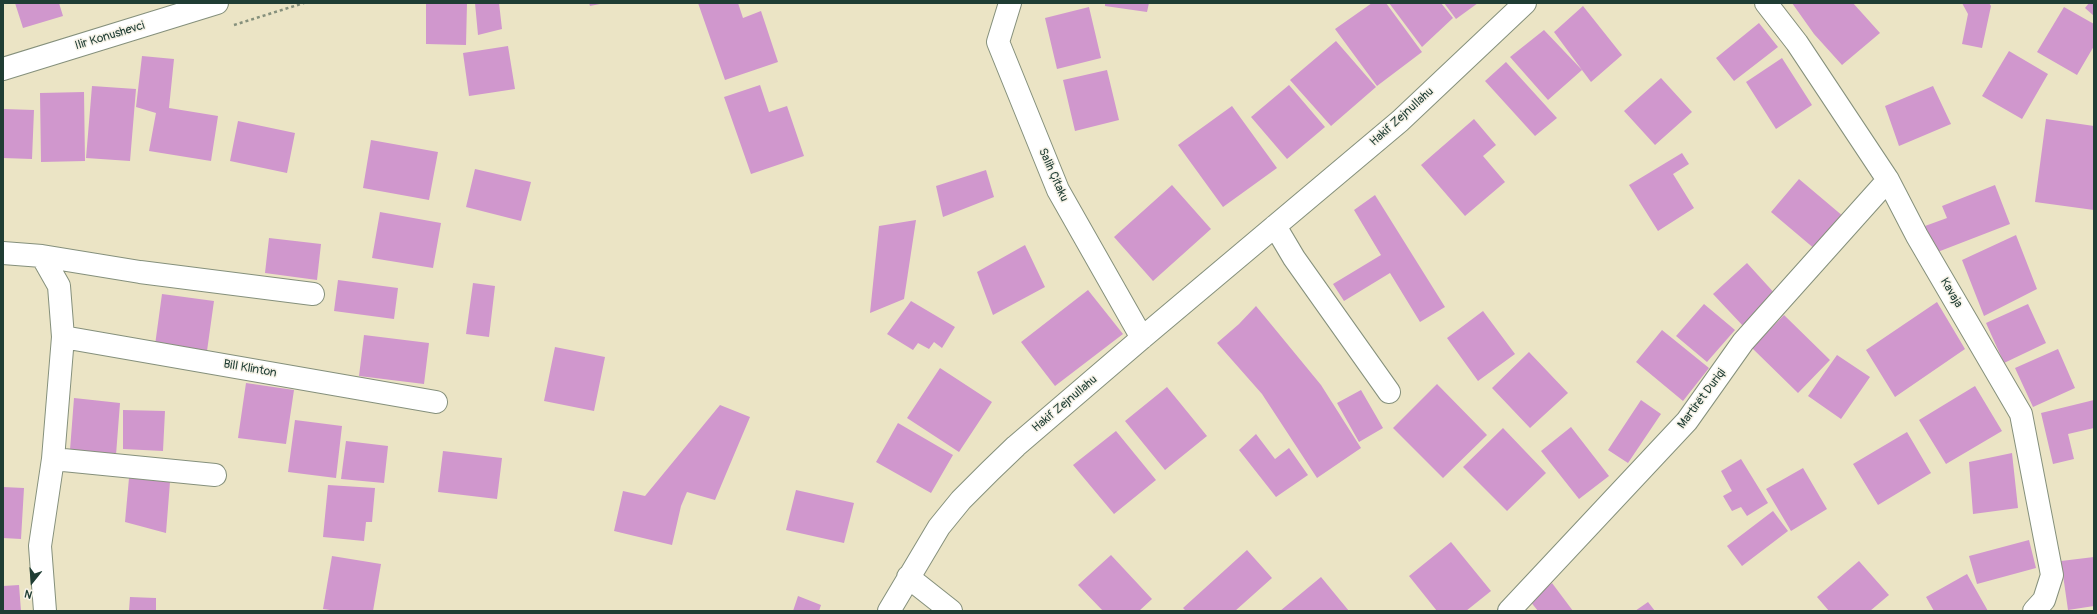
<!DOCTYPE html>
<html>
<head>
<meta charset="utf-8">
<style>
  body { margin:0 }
  #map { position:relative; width:2097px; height:614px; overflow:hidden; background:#ebe4c5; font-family:Pangolin,sans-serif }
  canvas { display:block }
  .frame { position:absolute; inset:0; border:4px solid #1f3d34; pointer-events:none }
  .north { position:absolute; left:12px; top:562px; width:40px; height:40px; -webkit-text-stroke:3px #f7f3e8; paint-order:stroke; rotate:197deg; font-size:11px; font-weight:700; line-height:16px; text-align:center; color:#1f3d34 }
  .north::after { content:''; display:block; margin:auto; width:14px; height:18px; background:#1f3d34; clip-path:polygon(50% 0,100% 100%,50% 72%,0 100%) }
</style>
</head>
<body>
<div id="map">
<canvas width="2097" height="614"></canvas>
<div class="frame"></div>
<div class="north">N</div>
</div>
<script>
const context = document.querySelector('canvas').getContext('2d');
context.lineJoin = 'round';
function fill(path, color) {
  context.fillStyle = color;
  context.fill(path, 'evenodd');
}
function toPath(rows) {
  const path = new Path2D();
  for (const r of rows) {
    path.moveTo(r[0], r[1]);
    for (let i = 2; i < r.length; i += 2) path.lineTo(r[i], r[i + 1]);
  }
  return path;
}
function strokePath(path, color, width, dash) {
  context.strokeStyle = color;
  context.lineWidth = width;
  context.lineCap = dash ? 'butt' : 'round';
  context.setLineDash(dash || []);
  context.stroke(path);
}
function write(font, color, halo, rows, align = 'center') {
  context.font = font + ' Pangolin,sans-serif';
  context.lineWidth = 3;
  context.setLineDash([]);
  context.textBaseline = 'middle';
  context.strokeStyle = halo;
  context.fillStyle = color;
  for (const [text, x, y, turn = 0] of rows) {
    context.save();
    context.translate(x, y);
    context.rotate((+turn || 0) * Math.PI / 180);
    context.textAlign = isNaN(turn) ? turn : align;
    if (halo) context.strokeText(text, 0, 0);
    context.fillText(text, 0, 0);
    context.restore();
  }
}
const building = toPath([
  [15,3,59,3,63,16,23,28],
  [426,3,467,3,466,45,426,44],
  [475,3,499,3,502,29,478,35],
  [589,3,600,3,600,4,590,6],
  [698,3,738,3,743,18,761,11,778,62,725,80],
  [1105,3,1149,3,1147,12,1105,6],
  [1372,3,1386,3,1422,52,1377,86,1335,29],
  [1389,3,1441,3,1453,18,1422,47],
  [1444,3,1478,3,1456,19],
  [1792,3,1853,3,1880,33,1842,65,1814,34],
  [1962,3,1989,3,1991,6,1982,48,1962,44,1968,14],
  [2089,3,2094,3,2094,16,2085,8],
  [1583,6,1622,55,1591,82,1582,70,1548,100,1510,57,1544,30,1582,70,1554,32],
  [1089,7,1101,58,1057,69,1045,18],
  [2064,7,2094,24,2094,46,2077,75,2037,52],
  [1759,23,1778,47,1734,81,1716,58],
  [1336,41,1376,87,1331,126,1290,80],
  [508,46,515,89,469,96,463,53],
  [2009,51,2048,74,2022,119,1982,96],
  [142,56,174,59,169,108,218,116,211,161,149,151,156,113,136,107],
  [1782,58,1812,105,1776,129,1746,82],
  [1506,62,1557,118,1535,136,1485,81],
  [1107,70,1119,120,1075,131,1063,80],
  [1661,78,1692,112,1655,145,1624,111],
  [760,85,769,112,787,106,804,156,751,174,724,97],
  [1289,85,1325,127,1287,159,1251,117],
  [92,86,136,89,130,161,86,158],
  [1933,86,1951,124,1899,146,1885,106],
  [84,92,85,161,41,162,40,93],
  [1232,106,1277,168,1223,207,1178,145],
  [3,109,34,110,32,159,3,158],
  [1474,119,1496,145,1483,156,1505,182,1465,216,1421,165],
  [2046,119,2094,126,2094,210,2035,202],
  [238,121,295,133,287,173,230,161],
  [371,140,438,152,429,200,363,188],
  [1682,153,1689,164,1673,174,1694,208,1658,231,1629,185],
  [475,169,531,182,521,221,466,207],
  [986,170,994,197,943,217,936,186],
  [1799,179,1844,217,1816,250,1771,212],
  [1172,185,1211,229,1153,281,1114,237],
  [1995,185,2010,224,1935,253,1925,226,1947,218,1942,206],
  [1375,195,1445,307,1420,322,1390,273,1344,301,1333,284,1381,255,1354,210],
  [380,212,441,223,433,268,372,258],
  [916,220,904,299,870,313,879,226],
  [2016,235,2037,289,1984,316,1962,260],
  [269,238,321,244,317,280,265,273],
  [1025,245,1045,287,993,315,977,272],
  [1747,263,1777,296,1744,327,1713,294],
  [338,280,398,288,394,319,334,311],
  [473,283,495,286,489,337,466,334],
  [1088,290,1123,334,1055,386,1021,342],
  [162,294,214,301,207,351,155,345],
  [911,301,955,327,942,348,934,342,929,349,918,343,913,350,887,334],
  [1937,302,1965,349,1895,397,1866,350],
  [1704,304,1735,330,1707,362,1676,336],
  [2028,304,2046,343,2004,363,1986,323],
  [1256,306,1321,385,1361,448,1317,478,1262,394,1217,343,1239,324],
  [1483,311,1515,354,1478,381,1447,338],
  [1784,315,1830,360,1798,393,1752,348],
  [1662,330,1709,368,1683,401,1636,362],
  [364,335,429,343,424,384,359,376],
  [555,347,605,357,594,411,544,401],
  [2058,349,2075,388,2033,407,2015,368],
  [1529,352,1568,393,1530,428,1492,388],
  [1837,355,1870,377,1841,419,1808,396],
  [940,368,992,402,959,452,907,418],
  [246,383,294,390,286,444,238,438],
  [1437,384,1487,435,1443,478,1393,428],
  [1975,386,2002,431,1946,464,1919,420],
  [1167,387,1207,436,1165,470,1125,421],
  [1361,390,1383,428,1359,442,1337,403],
  [74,398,120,403,116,455,70,450],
  [1641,400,1661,414,1628,463,1608,450],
  [2094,400,2094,428,2068,434,2074,459,2053,464,2041,413],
  [720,405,750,417,715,500,687,492,681,506,672,545,614,531,623,491,645,496],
  [123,410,165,411,163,451,123,449],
  [295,420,342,426,336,478,288,472],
  [898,423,953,455,931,493,876,462],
  [1571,427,1609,476,1579,499,1541,451],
  [1503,428,1546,473,1507,511,1463,467],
  [1116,431,1156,480,1114,514,1073,465],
  [1907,432,1931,473,1878,505,1853,464],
  [1256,434,1275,459,1289,448,1308,475,1276,497,1239,450],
  [346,441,388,446,384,483,341,479],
  [443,451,502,458,497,499,438,492],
  [2012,453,2018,508,1973,514,1969,462],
  [1741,459,1768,503,1747,516,1741,507,1732,511,1723,496,1732,491,1721,471],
  [1803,468,1827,509,1791,531,1766,489],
  [129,478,170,482,166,533,125,522],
  [328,485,375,488,372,522,366,522,364,541,323,537],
  [3,487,24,488,21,539,3,538],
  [796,490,854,503,844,543,786,530],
  [1773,511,1788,531,1742,566,1727,546],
  [2029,540,2036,568,1977,584,1969,556],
  [1451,542,1491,591,1466,611,1437,611,1409,576],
  [1247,550,1272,578,1235,611,1186,611,1183,608],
  [1111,555,1152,599,1139,611,1103,611,1078,585],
  [332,556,381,564,373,611,337,611,323,609],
  [2094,557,2094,606,2068,610,2061,561],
  [1859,561,1889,595,1870,611,1829,611,1817,597],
  [1967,574,1988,611,1934,611,1926,597],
  [1321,577,1349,611,1280,611],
  [1552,583,1573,611,1538,611,1530,601],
  [19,585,21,611,3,611,3,586],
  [798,596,821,605,819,611,793,611],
  [130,597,156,598,156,611,129,611],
  [1648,602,1655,611,1635,611]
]);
const path = toPath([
  [234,25,304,3]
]);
const minor = toPath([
  [1010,3,998,42,1058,190,1142,338],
  [1766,3,1797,43,1888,180,1917,236,2021,414,2052,575,2044,600,2034,611],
  [3,69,217,3],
  [1275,226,1294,258,1389,392],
  [3,253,42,256,140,272,313,294],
  [42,256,59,286,63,337,53,459,40,546,45,611],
  [63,337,436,402],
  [53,459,215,475],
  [908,577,951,611],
  [889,611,939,527,961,500,990,471,1016,446,1142,338,1400,121,1525,3],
  [1509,611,1687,421,1743,342,1888,180]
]);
const streetNames = [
  ["Ilir Konushevci",110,36,-17],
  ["Hakif Zejnullahu",1402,117,-42],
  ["Salih Çitaku",1053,175,66],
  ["Kavaja",1951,293,59],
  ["Bill Klinton",250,369,10],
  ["Martirët Duriqi",1702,399,-53],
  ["Hakif Zejnullahu",1065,404,-40]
];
fill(building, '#d097cd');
strokePath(minor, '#85907c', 24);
strokePath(path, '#85907c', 2.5, [3, 3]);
strokePath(minor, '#fff', 22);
write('12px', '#1f3d34', '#f7f3e8', streetNames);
</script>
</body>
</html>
